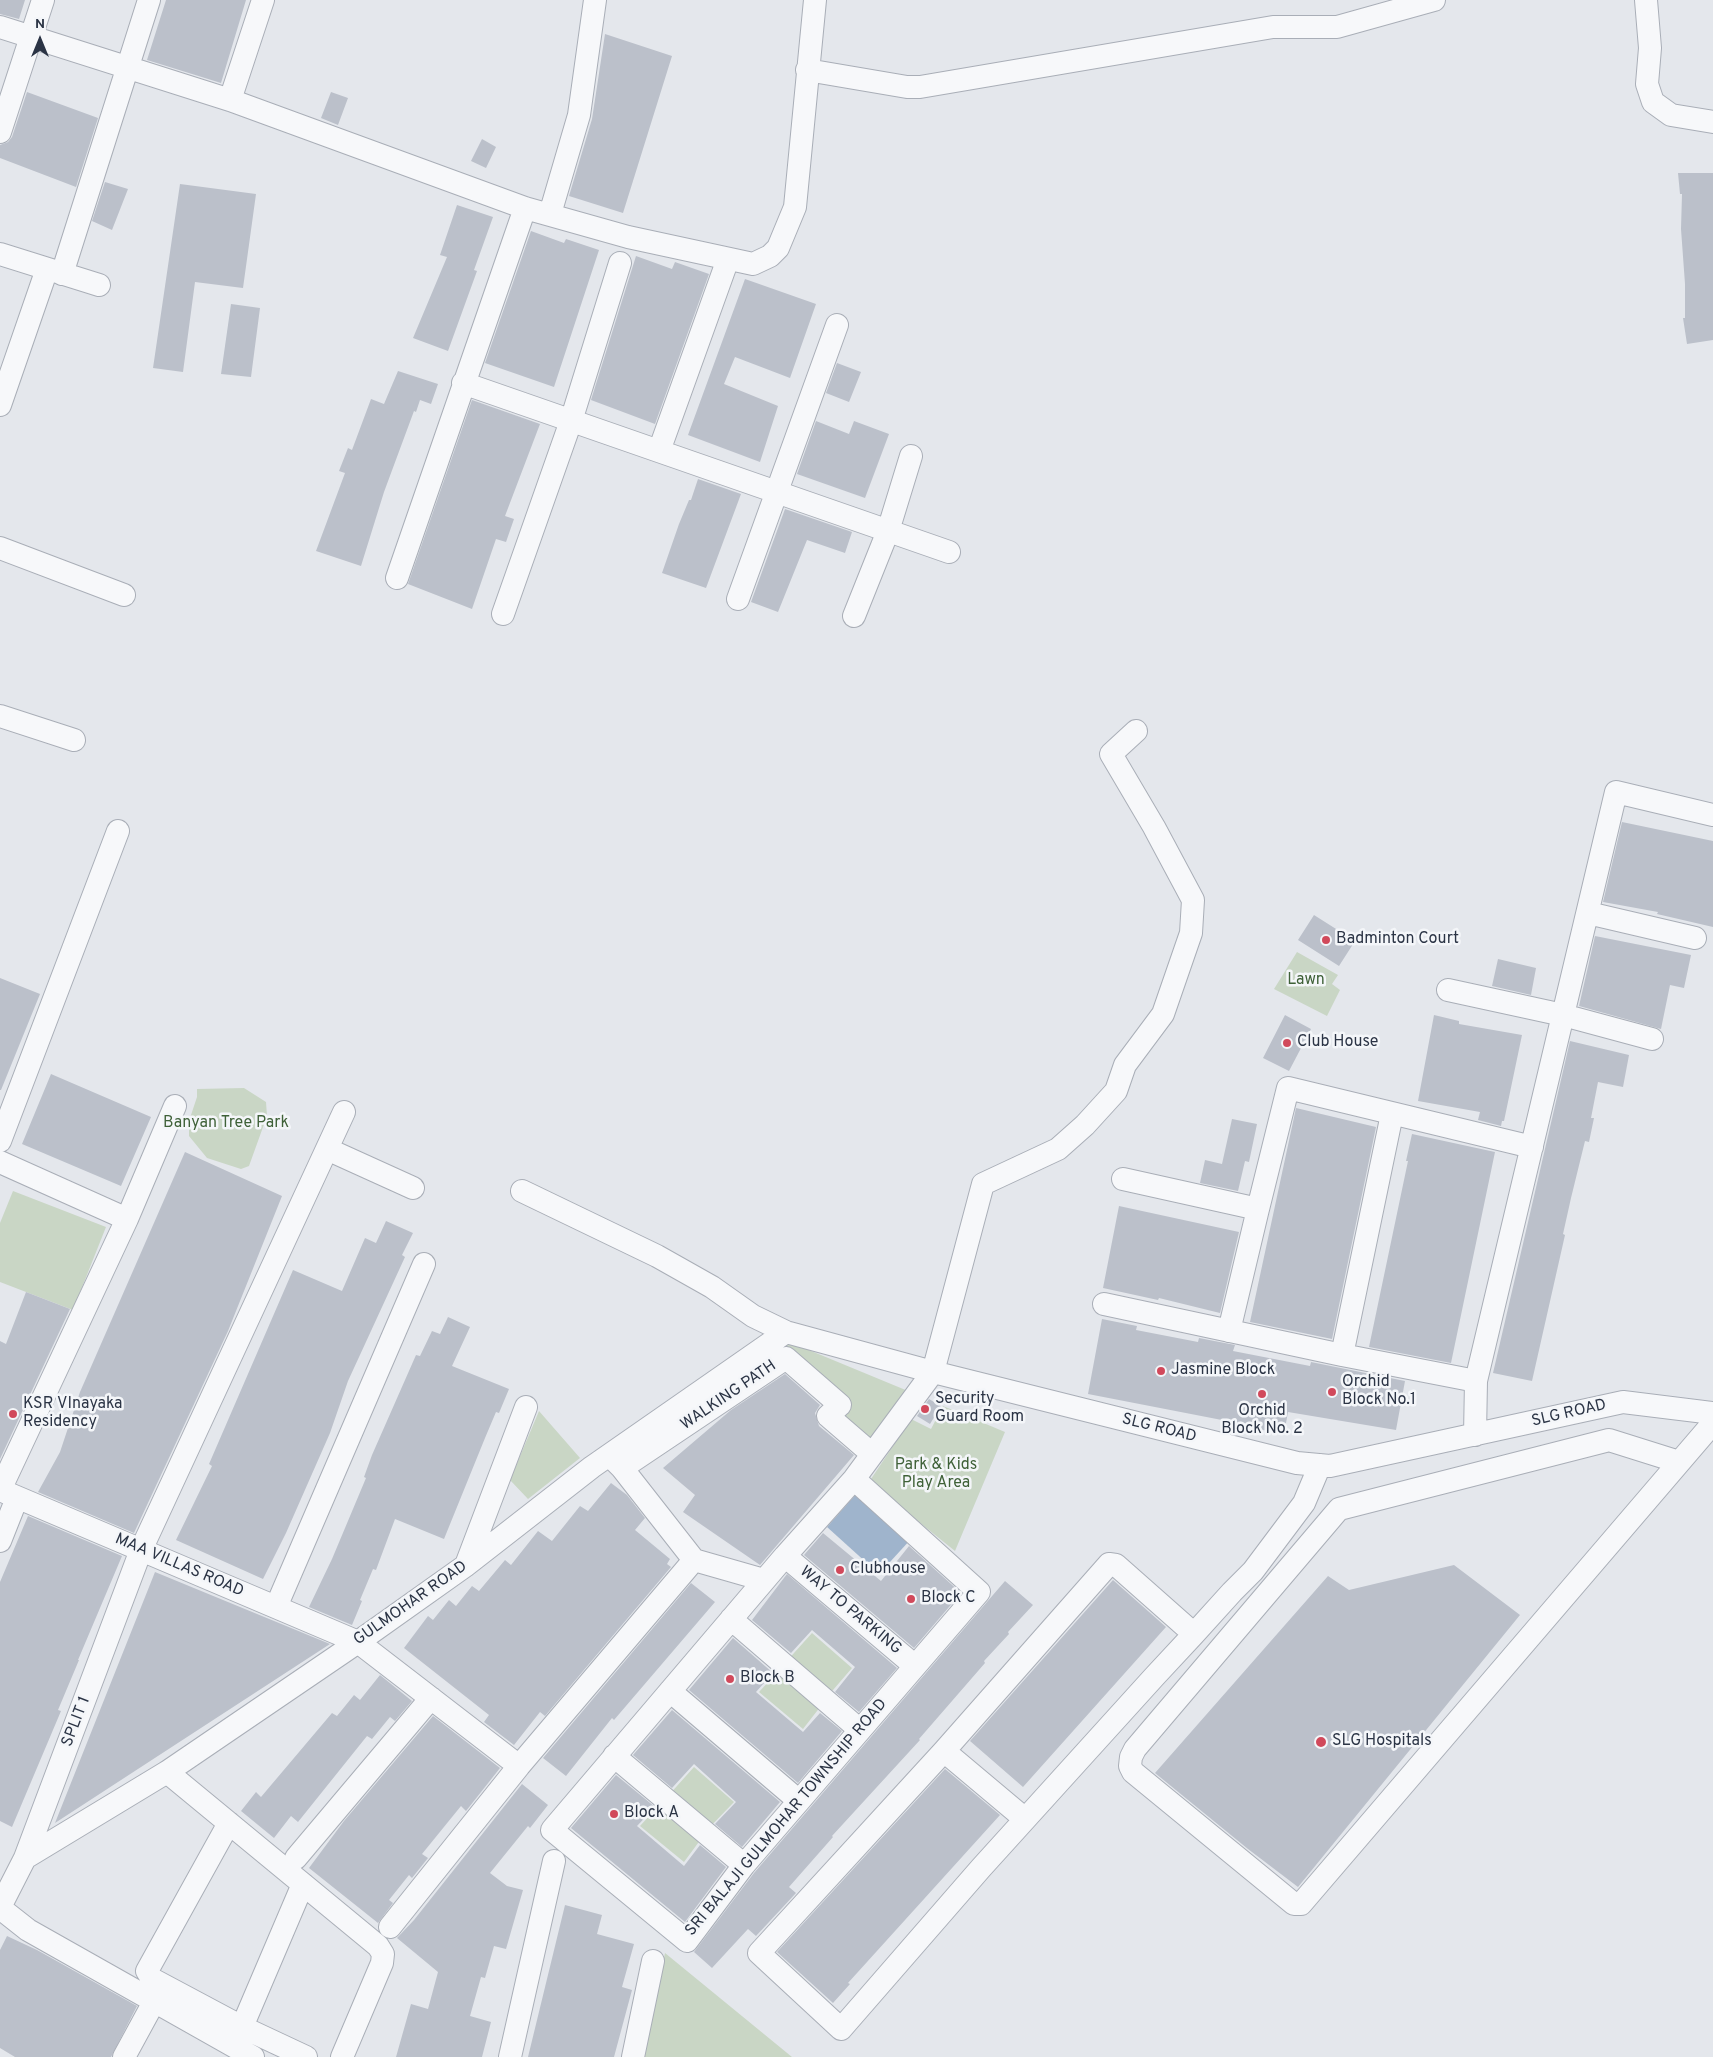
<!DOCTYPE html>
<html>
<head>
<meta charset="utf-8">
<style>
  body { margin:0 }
  #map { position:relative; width:1713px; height:2057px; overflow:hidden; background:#e4e7ec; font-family:Overpass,sans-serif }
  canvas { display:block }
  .north { position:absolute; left:15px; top:15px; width:50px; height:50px; -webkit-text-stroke:4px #f4f6f9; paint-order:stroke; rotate:0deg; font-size:14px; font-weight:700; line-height:20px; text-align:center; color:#2b3445 }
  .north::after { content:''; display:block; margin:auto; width:18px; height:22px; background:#2b3445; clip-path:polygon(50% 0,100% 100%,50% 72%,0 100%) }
</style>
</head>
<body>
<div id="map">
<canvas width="1713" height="2057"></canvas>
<div class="north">N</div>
</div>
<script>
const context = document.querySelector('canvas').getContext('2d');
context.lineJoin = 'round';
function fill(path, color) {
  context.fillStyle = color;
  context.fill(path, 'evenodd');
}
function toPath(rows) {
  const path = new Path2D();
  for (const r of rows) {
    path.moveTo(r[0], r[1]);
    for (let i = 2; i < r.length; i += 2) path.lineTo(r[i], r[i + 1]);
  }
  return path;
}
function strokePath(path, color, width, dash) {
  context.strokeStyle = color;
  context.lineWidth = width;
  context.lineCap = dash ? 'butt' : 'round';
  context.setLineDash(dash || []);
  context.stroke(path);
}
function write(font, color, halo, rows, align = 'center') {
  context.font = font + ' Overpass,sans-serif';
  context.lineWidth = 5;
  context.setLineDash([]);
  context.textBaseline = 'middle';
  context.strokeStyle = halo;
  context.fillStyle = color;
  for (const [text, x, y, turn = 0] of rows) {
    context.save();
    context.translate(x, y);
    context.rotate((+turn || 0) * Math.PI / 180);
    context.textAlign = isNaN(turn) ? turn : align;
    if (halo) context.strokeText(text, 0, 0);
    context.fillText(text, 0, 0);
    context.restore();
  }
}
const green = toPath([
  [1297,952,1338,975,1332,984,1340,990,1327,1016,1274,989],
  [244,1088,266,1102,267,1116,249,1166,241,1169,207,1158,189,1136,189,1121,197,1097,197,1089],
  [13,1191,106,1227,73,1310,0,1282,0,1223],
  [787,1341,908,1391,867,1447,781,1350],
  [943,1406,1005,1432,955,1551,869,1482,911,1419,931,1429],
  [539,1411,580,1458,528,1499,510,1480],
  [812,1633,852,1668,827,1697,785,1663],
  [782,1667,824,1702,803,1729,759,1692],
  [694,1767,734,1802,708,1829,668,1796],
  [663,1801,704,1835,684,1862,640,1826],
  [665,1953,792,2057,643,2057]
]);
const water = toPath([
  [858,1492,911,1539,879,1574,827,1527]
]);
const building = toPath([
  [0,0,25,0,19,19,0,14],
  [166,0,246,0,221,83,147,60],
  [605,34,672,56,623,213,569,196,592,119],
  [27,92,98,118,76,187,0,158,0,145,8,142,12,137],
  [331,92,348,98,338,125,321,118],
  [482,139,496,147,486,168,471,161],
  [1678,173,1713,173,1713,340,1687,344,1683,318,1685,318,1685,284,1681,229,1682,194,1680,194],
  [105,182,128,189,112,230,92,221],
  [180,184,256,194,243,288,195,282,183,372,153,368],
  [457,205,493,217,474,270,477,271,448,351,413,338,447,257,440,255],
  [531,231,564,243,566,239,599,250,554,387,485,363],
  [636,256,672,269,675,262,709,274,655,424,591,400],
  [745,279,816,304,790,378,735,357,724,384,778,406,760,462,688,435],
  [231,304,260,308,251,377,221,374],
  [837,363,861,372,849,402,826,393],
  [398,371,438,384,431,404,420,400,416,412,414,411,384,492,361,566,316,551,345,473,339,471,348,448,352,450,371,399,384,404],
  [472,400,540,424,505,516,514,519,506,542,496,539,472,609,408,584],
  [816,421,849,434,854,421,889,434,865,498,797,474],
  [698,479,741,494,706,588,662,573,679,524,689,500,691,500],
  [785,509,852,532,845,553,807,540,778,612,751,602],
  [1622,822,1713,841,1713,927,1657,914,1658,912,1603,902],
  [1314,915,1355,941,1339,966,1298,940],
  [1595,936,1691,955,1684,988,1670,985,1661,1029,1579,1006],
  [1498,959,1536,968,1531,995,1492,986],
  [0,978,40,994,1,1090,0,1090],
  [1285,1015,1311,1029,1289,1071,1263,1058],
  [1434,1015,1459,1021,1459,1024,1522,1035,1504,1121,1502,1121,1501,1126,1478,1120,1480,1112,1418,1101],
  [1570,1041,1629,1055,1623,1087,1598,1082,1591,1118,1594,1118,1589,1142,1585,1141,1571,1198,1563,1234,1565,1235,1532,1381,1493,1373],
  [51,1074,151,1117,121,1186,22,1144],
  [1296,1108,1376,1127,1332,1339,1250,1322],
  [1232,1119,1257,1124,1249,1162,1245,1161,1238,1191,1200,1183,1205,1160,1222,1164],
  [1412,1134,1495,1152,1451,1363,1369,1347,1408,1161,1406,1161],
  [185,1152,282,1196,228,1331,134,1533,38,1492,60,1452,80,1392],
  [1119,1206,1239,1232,1220,1313,1159,1298,1158,1300,1103,1288],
  [386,1221,413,1233,402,1255,405,1257,348,1381,330,1433,286,1533,263,1579,176,1540,212,1466,209,1464,293,1270,342,1291,365,1238,376,1243],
  [26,1292,70,1309,0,1459,0,1341,6,1344],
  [448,1317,470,1327,452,1366,509,1389,499,1413,496,1412,485,1438,444,1539,395,1519,376,1570,373,1569,360,1600,362,1601,352,1625,309,1607,332,1559,366,1478,364,1477,372,1455,416,1355,420,1356,432,1331,440,1334],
  [1102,1319,1137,1326,1136,1330,1198,1342,1199,1338,1235,1345,1233,1351,1310,1366,1311,1362,1405,1381,1396,1430,1288,1412,1284,1434,1226,1423,1227,1421,1088,1394],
  [785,1374,820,1405,815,1413,819,1426,854,1455,760,1565,683,1512,695,1495,663,1468,731,1410],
  [929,1399,941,1406,930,1424,917,1416],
  [611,1483,627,1495,645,1518,635,1530,670,1559,667,1564,671,1567,545,1716,540,1712,514,1745,484,1722,489,1715,404,1648,428,1616,433,1620,449,1600,456,1606,472,1586,479,1591,505,1560,511,1565,538,1531,552,1541,580,1506,588,1511],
  [28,1516,122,1556,78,1660,79,1660,58,1710,61,1711,12,1827,0,1821,0,1582],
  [823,1533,881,1581,909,1546,961,1593,914,1648,804,1555],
  [1454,1565,1520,1615,1298,1887,1248,1849,1155,1773,1328,1576,1349,1590],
  [155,1572,330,1644,55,1823],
  [787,1574,897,1668,859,1712,835,1692,855,1667,812,1630,791,1653,752,1620],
  [1113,1580,1166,1627,1023,1787,970,1741],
  [1005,1581,1033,1605,1008,1632,1009,1634,984,1661,985,1663,919,1739,920,1740,832,1836,833,1837,789,1887,796,1893,756,1936,748,1929,712,1968,694,1952,754,1873],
  [691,1583,715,1602,614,1720,612,1718,566,1776,543,1758],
  [733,1638,773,1673,756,1692,803,1732,820,1713,842,1731,798,1783,689,1690],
  [380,1675,412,1701,395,1721,390,1717,372,1739,367,1736,298,1822,291,1816,274,1838,241,1811,256,1792,261,1797,332,1713,337,1716,354,1695,360,1700],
  [672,1710,780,1802,742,1847,715,1824,736,1802,694,1764,672,1788,633,1755],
  [433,1716,500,1768,466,1811,461,1806,422,1854,428,1858,412,1878,409,1875,389,1900,393,1903,378,1923,309,1868,344,1821],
  [945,1769,1000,1815,848,1983,850,1984,833,2003,777,1952],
  [616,1775,655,1807,637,1826,684,1866,700,1845,726,1867,685,1922,571,1828],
  [522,1784,548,1805,530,1828,528,1826,490,1873,507,1886,523,1890,506,1949,494,1946,485,1978,481,1977,470,2016,491,2022,482,2057,396,2057,411,2004,428,2009,438,1972,397,1938,414,1920],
  [565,1905,602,1915,597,1934,634,1944,622,1987,632,1990,614,2057,528,2057],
  [7,1936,37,1950,137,2006,111,2057,15,2057,0,2048,0,1950]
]);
const minor = toPath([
  [1646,0,1650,48,1647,84,1653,102,1671,115,1713,122],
  [0,27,230,100,525,208,628,237,753,264,770,256,778,248,795,207,815,0],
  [807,70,907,87,920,87,1273,27,1337,27,1434,0],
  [230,100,263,0],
  [0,132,43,0],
  [550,214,579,115,595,0],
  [0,254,99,285],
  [62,274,149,0],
  [463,383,949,552],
  [0,405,47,269],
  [659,451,728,259],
  [0,548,124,595],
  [397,578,525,208],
  [738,599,837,325],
  [503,614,571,421,620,263],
  [854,616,888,531,911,456],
  [0,716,74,740],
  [1588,913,1695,938],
  [1448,990,1563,1015,1652,1039],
  [1392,1114,1342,1355,1476,1381],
  [0,1141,118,831],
  [327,1149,413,1188],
  [0,1162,127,1219],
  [1123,1179,1258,1209,1229,1331],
  [522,1191,657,1256,712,1287,753,1316,786,1332,933,1372,1297,1463,1330,1466,1623,1402,1713,1413],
  [1258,1209,1288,1088,1532,1147],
  [1104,1304,1342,1355],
  [1475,1435,1476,1381,1616,792,1713,815],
  [612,1458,622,1468,694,1560,764,1580],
  [1679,1462,1609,1440,1339,1509,1135,1749,1131,1757,1130,1766,1133,1772,1294,1904,1301,1904,1713,1423],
  [622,1468,786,1358,840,1405,828,1416,872,1454],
  [854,1479,979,1592,744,1865,687,1941,552,1830,785,1556,854,1479,933,1372,983,1184,1058,1149,1085,1125,1116,1091,1125,1065,1163,1014,1191,933,1193,900,1154,827,1111,754,1136,731],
  [0,1490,358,1642,519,1766],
  [0,1490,127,1219,175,1106],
  [0,1541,17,1498],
  [785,1556,915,1666],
  [466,1565,526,1407],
  [276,1607,424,1264],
  [731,1619,860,1730],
  [1194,1634,1116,1565,1109,1564,944,1751,759,1953,841,2029,981,1868,1154,1677,1194,1634,1232,1592,1253,1571,1304,1503,1320,1465],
  [670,1691,799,1801],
  [944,1751,1025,1819],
  [614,1756,744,1865],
  [167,1772,378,1946,383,1954,382,1963,342,2057],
  [229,1823,147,1971,152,1979,242,2027,306,2057],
  [25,1858,167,1772,358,1642,465,1566,592,1467,786,1332],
  [296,1858,431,1698],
  [0,1907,25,1858,141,1550,344,1112],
  [0,1908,28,1930,253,2057],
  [390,1927,519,1766,694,1560],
  [242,2027,303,1884],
  [124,2057,155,2000],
  [510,2057,554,1861],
  [633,2057,653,1961]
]);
const markers = [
  [1326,940,5,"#d1495b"],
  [1287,1043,5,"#d1495b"],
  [1161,1371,5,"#d1495b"],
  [1332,1392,5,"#d1495b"],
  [1262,1394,5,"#d1495b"],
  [925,1409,5,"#d1495b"],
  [13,1414,5,"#d1495b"],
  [840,1570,5,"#d1495b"],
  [911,1599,5,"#d1495b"],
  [730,1679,5,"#d1495b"],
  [1321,1742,6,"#d1495b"],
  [614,1814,5,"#d1495b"]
];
const poiNames = [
  ["Badminton Court",1336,940],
  ["Club House",1297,1043],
  ["Jasmine Block",1171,1371],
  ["Orchid",1342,1383],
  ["Block No.1",1342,1401],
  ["Security",935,1400],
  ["Guard Room",935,1418],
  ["KSR VInayaka",23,1405],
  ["Residency",23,1423],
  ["Orchid",1262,1412,"center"],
  ["Block No. 2",1262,1430,"center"],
  ["Clubhouse",850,1570],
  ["Block C",921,1599],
  ["Block B",740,1679],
  ["SLG Hospitals",1332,1742],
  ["Block A",624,1814]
];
const parkNames = [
  ["Lawn",1306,981],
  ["Banyan Tree Park",226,1124],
  ["Park & Kids",936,1466],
  ["Play Area",936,1484]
];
const streetNames = [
  ["WALKING PATH",729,1396,-34],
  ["SLG ROAD",1569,1414,-13],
  ["SLG ROAD",1159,1429,14],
  ["MAA VILLAS ROAD",179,1566,23],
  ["GULMOHAR ROAD",411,1604,-35],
  ["WAY TO PARKING",850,1611,40],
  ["SPLIT 1",77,1722,-69],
  ["SRI BALAJI GULMOHAR TOWNSHIP ROAD",787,1818,-50]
];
fill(green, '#c9d6c5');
fill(water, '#9fb4cc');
fill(building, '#bbc0ca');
strokePath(minor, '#a9aeb7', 24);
strokePath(minor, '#f7f8fa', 22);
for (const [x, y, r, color] of markers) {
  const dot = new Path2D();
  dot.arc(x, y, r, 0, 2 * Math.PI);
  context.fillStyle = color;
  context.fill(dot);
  strokePath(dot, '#f4f6f9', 2);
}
write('16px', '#2b3445', '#f4f6f9', poiNames, 'left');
write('16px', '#3f6138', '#f4f6f9', parkNames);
write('16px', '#2b3445', '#f4f6f9', streetNames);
</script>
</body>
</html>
